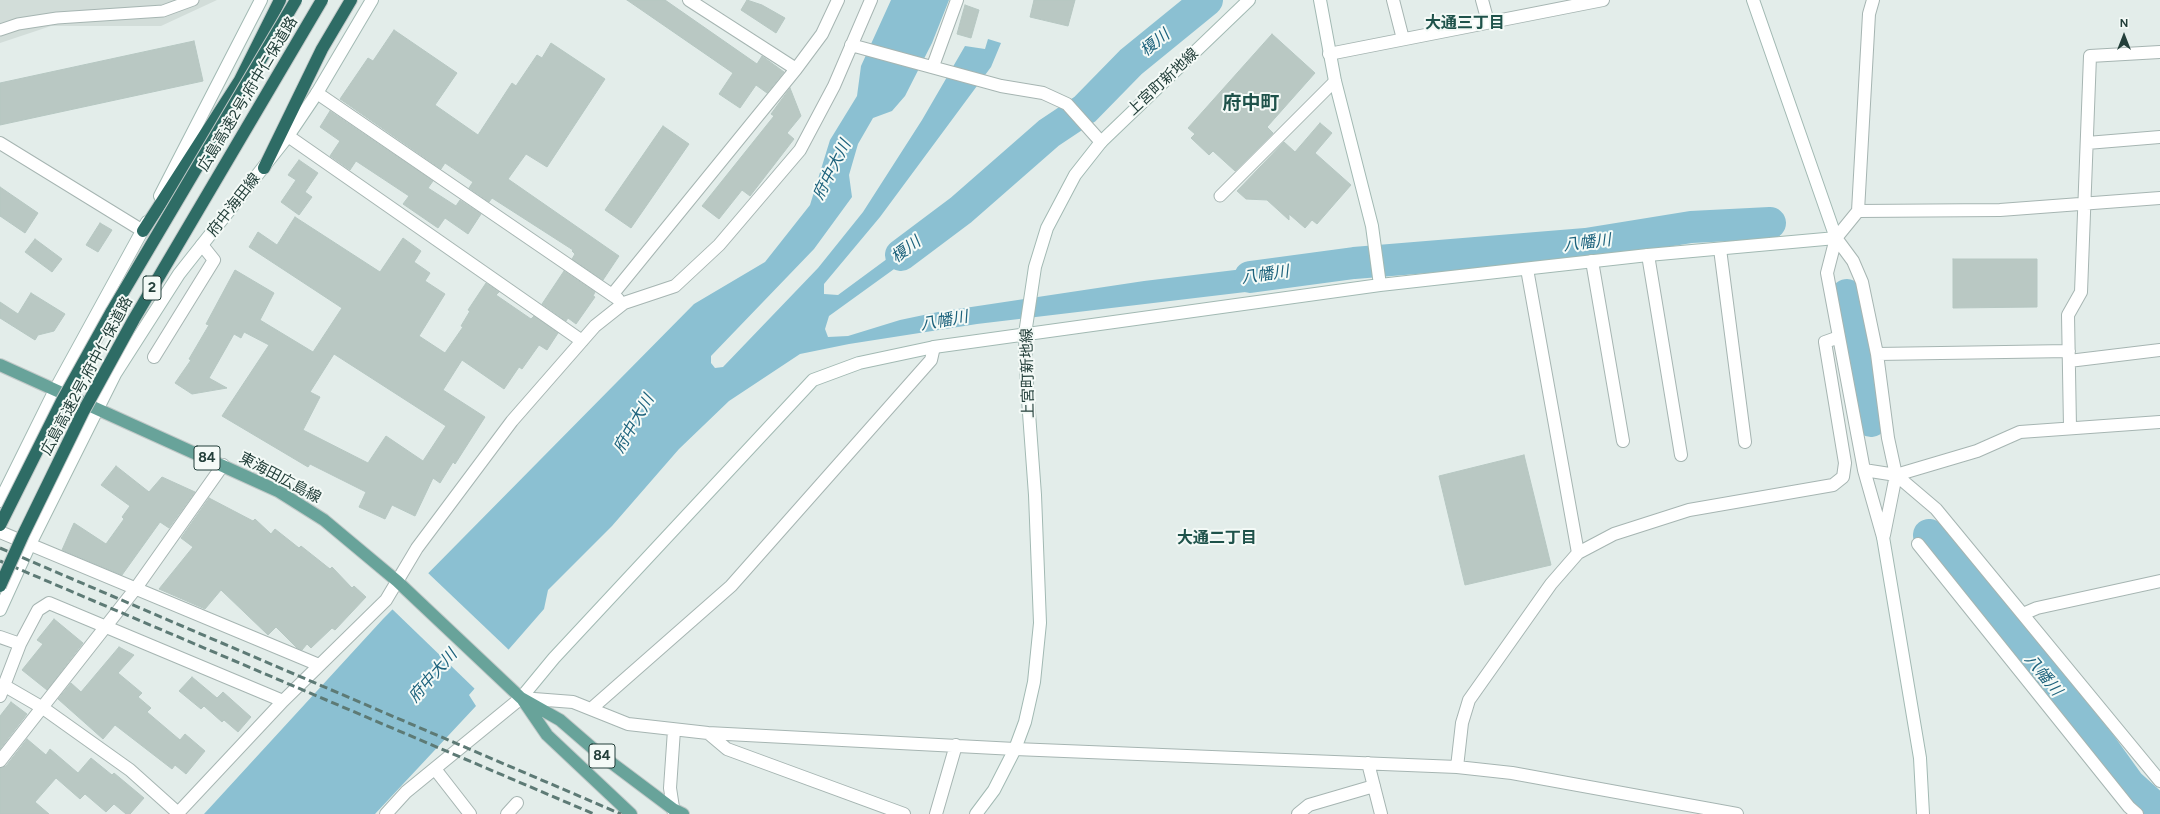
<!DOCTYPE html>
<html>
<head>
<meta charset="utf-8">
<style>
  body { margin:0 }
  #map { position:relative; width:2160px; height:814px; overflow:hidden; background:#e3edea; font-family:Figtree,sans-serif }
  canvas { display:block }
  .north { position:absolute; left:2104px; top:16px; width:40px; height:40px; -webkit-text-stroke:3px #f4faf7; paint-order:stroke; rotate:0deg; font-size:11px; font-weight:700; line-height:16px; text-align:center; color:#233f3a }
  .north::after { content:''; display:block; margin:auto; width:14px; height:18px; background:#233f3a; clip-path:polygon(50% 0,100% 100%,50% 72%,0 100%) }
</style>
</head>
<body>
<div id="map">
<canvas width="2160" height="814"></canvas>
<div class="north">N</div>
</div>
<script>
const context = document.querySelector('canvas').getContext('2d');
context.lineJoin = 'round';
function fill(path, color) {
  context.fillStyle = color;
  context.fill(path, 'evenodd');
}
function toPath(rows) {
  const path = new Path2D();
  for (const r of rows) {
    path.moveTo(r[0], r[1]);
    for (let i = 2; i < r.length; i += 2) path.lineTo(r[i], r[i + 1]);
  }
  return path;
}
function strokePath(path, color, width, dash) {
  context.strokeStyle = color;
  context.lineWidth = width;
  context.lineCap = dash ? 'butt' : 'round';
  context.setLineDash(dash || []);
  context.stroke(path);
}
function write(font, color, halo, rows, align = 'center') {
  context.font = font + ' Figtree,"Noto Sans JP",sans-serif';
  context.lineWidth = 4;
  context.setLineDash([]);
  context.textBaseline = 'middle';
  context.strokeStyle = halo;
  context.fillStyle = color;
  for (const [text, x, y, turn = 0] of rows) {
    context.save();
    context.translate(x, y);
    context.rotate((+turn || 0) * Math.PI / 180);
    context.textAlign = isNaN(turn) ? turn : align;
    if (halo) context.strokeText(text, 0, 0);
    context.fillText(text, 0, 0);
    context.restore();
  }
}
const built = toPath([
  [0,0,217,0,161,26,51,26,0,43]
]);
const water = toPath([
  [891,0,949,0,932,43,905,96,892,111,873,118,858,144,849,175,852,197,814,249,711,356,711,363,715,368,723,367,818,268,863,212,922,120,965,46,985,49,988,39,1001,43,991,67,880,217,824,284,824,294,838,295,933,225,944,233,829,316,825,329,828,337,848,336,900,320,938,312,1144,281,1293,263,1296,286,977,324,849,344,800,354,729,401,679,449,612,526,548,590,544,609,469,695,476,706,375,814,204,814,383,619,694,304,765,262,810,205,830,140,857,96,861,66]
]);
const pier = toPath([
  [427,572,510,651,476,690,391,608]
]);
const river = toPath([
  [901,255,961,210,1049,133,1085,109,1131,62,1207,0],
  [1250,277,1354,263,1586,244,1691,227,1770,223],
  [1847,295,1855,319,1871,421],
  [1929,535,2101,745,2129,784,2160,812]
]);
const building = toPath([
  [627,0,665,0,757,64,762,56,784,72,767,93,756,85,740,108,719,94,733,73,627,0],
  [747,0,762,5,785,18,776,33,741,10,747,0],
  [1034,0,1075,0,1068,26,1030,17,1034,0],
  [965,5,979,10,971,38,957,34,965,5],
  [394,30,457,73,435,105,478,135,512,83,516,86,537,55,542,58,551,43,605,79,547,167,526,154,508,179,619,256,603,280,572,259,575,254,572,251,573,250,492,198,489,202,469,188,473,182,445,163,441,169,340,99,368,58,373,61,394,30],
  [1272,34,1315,73,1267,127,1273,133,1235,171,1213,151,1209,155,1191,138,1195,134,1188,128,1272,34],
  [194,41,203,81,0,125,0,83,194,41],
  [790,88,801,116,787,133,794,139,750,196,742,190,719,219,702,206,774,116,771,114,790,88],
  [330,111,433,181,428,188,456,206,460,200,481,214,468,234,445,218,438,228,403,204,409,196,356,161,350,170,330,156,340,141,320,127,330,111],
  [1320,123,1332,133,1315,153,1351,185,1317,224,1312,220,1305,228,1289,214,1289,220,1267,200,1246,199,1237,191,1284,142,1295,152,1320,123],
  [663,126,689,144,631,228,605,210,663,126],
  [299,160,318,173,305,192,312,197,299,215,281,202,296,180,288,175,299,160],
  [0,187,38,213,25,233,0,216,0,187],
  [295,217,380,272,403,238,421,251,414,262,430,273,425,281,445,294,419,336,445,353,463,327,461,326,470,311,468,310,486,283,499,292,496,295,531,319,534,316,558,333,547,350,539,345,522,369,519,367,504,389,462,360,443,390,485,417,455,464,453,462,440,483,433,478,415,516,392,505,385,519,359,507,366,492,310,464,308,467,222,416,269,345,244,332,241,338,234,334,209,378,227,388,192,394,175,383,191,360,189,359,209,325,206,324,235,270,274,293,260,320,313,352,342,308,249,247,258,232,277,245,295,217],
  [334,354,446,426,423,461,386,436,368,463,303,430,320,397,310,392,334,354],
  [100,223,112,230,98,252,86,245,100,223],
  [35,239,62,259,52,272,25,252,35,239],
  [1953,259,2037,259,2037,307,1953,308,1953,259],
  [564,271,595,292,593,296,595,297,576,324,568,318,566,321,542,304,564,271],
  [31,293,65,314,54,331,38,335,35,340,0,318,0,302,18,314,31,293],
  [1524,455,1551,565,1465,585,1439,476,1524,455],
  [116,466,149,492,162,477,195,492,169,528,160,522,122,575,62,550,74,523,106,544,124,519,122,517,130,506,101,485,116,466],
  [209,498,253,521,255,519,271,534,275,529,299,548,301,546,330,569,332,567,352,588,354,586,366,597,335,630,332,628,311,648,307,644,302,650,297,648,276,627,268,635,221,590,205,609,159,589,193,547,181,538,209,498],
  [54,619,83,643,47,690,22,670,43,644,37,640,54,619],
  [119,647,134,655,118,673,142,693,138,697,151,708,147,712,180,740,185,734,205,751,186,774,175,765,172,769,115,725,103,739,58,699,71,683,81,692,119,647],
  [192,677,217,698,223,692,251,717,238,732,224,720,222,722,204,706,201,709,179,691,192,677],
  [11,702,27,714,0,749,0,716,11,702],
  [27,739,46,755,50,749,78,773,91,758,112,775,114,773,144,798,130,814,126,814,114,804,106,812,85,794,80,799,56,778,35,802,49,814,0,814,0,768,6,766,27,739]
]);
const lane = toPath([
  [0,30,18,24,57,18,163,11,193,0],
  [1220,196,1335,81]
]);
const street = toPath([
  [689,0,796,69],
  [1393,0,1403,39],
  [1482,0,1488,22],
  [1873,0,1869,14,1858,211,1836,238,1827,273,1864,470,1883,537],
  [851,45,1001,86,1043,93,1067,104,1101,142],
  [1329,54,1603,0],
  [933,66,957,0],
  [317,93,618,299],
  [288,136,582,341],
  [0,143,143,231],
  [2087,143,2160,137],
  [1858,211,2000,210,2160,198],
  [1836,238,1853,261,1862,282,1877,354,1888,438,1896,475,1884,535],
  [1720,249,1745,442],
  [1648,255,1681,455],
  [1592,261,1623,441],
  [1527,269,1578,553],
  [612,295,796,69,822,34,838,0],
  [1877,354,2069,351],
  [154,357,214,260,202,245],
  [2069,361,2160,350],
  [2070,427,2068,315,2081,292,2090,56,2160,52],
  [1864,470,1896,475,1977,451,2020,432,2160,422],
  [1896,475,1936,509,2160,781],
  [0,532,319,665],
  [1918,544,2129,807,2137,814],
  [2023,614,2037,608,2160,581],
  [0,637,20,644],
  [5,686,43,708,130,770,178,813],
  [0,696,20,644,38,610,49,603,283,701],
  [591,709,731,586,931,360,934,347],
  [708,733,727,749,904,814],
  [0,761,136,588,223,465],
  [1368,763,1381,814],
  [1457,767,1462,723,1469,700,1551,584,1578,553,1614,534,1689,510,1833,485,1843,477,1845,463,1825,342,1839,337],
  [435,769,470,814],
  [177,814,283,701,386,600,417,548,512,421,595,326,624,303,675,286,719,245,800,150,834,86,871,0],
  [386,814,406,792,521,698,573,702,628,724,708,733,1015,749,1457,767,1512,773,1737,814],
  [507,814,517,803],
  [674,814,670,788,674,730],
  [936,814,956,745],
  [1298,814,1309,805,1374,786]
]);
const secondary = toPath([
  [1320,0,1335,81,1372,226,1380,285],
  [160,196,261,0],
  [0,501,55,390,147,222],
  [1883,537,1920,758,1923,814],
  [0,610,30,544,115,374,179,274,288,136,317,93,372,0],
  [521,698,554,658,813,380,859,363,934,347,1380,285,1648,255,1836,238,1753,0],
  [976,814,994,790,1015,749,1025,722,1034,682,1040,623,1035,495,1026,372,1025,334,1035,267,1047,228,1075,175,1101,142,1249,0]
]);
const primary = toPath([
  [0,365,278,491,324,520,397,581,521,698,560,720,597,752,673,809,683,814],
  [523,700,547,735,631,814]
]);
const highway = toPath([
  [264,168,322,49,351,0],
  [143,231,240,80,280,0]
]);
const rail = toPath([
  [0,548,621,814],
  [0,561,594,814]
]);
const highwayBridge = toPath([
  [0,525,62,401,112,311,296,0],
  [0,586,23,535,83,412,134,319,322,0]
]);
const shields = [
  [152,288,18],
  [207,458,26],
  [602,756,26]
];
const shieldNames = [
  ["2",152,288],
  ["84",207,458],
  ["84",602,756]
];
const streetNames = [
  ["上宮町新地線",1163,82,-43],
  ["広島高速2号;府中仁保道路",248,94,-59],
  ["府中海田線",234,205,-52],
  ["上宮町新地線",1028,373,-91],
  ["広島高速2号;府中仁保道路",87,376,-62],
  ["東海田広島線",280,478,28]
];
const neighbourhoodNames = [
  ["大通三丁目",1465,23],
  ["大通二丁目",1217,538]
];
const waterNames = [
  ["榎川",1155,43,-39],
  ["府中大川",832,170,-63],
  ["八幡川",1587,243,-7],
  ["榎川",906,250,-37],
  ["八幡川",1265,275,-8],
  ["八幡川",944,321,-10],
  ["府中大川",634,424,-60],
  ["八幡川",2043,675,51],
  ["府中大川",433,676,-49]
];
const districtNames = [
  ["府中町",1251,103]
];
fill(built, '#d2ddd9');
fill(water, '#8bc0d2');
fill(pier, '#e3edea');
strokePath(river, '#8bc0d2', 32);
fill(building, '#b9c8c3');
strokePath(building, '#b6c7c2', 1);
strokePath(lane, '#a6b5b2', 13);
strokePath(street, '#a6b5b2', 14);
strokePath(secondary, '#a2b9b3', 14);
strokePath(primary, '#c1c9c8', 14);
strokePath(highway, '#c1c9c8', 14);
strokePath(lane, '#fff', 11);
strokePath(street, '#fff', 12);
strokePath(secondary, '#fff', 12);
strokePath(primary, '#68a39a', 12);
strokePath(highway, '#2e6c65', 12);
strokePath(rail, '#5d7a75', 3, [8, 4]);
strokePath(highwayBridge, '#c1c9c8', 14, []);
strokePath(highwayBridge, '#2e6c65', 12);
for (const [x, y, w] of shields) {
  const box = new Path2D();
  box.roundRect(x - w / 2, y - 12, w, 24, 3);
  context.fillStyle = '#f4faf7';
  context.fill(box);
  strokePath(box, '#233f3a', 1);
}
write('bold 14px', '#233f3a', null, shieldNames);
write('15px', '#233f3a', '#f4faf7', streetNames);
write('bold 16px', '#1e524a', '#f4faf7', neighbourhoodNames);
write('italic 16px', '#1c627c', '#f4faf7', waterNames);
write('bold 19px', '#1e524a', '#f4faf7', districtNames);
</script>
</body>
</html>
